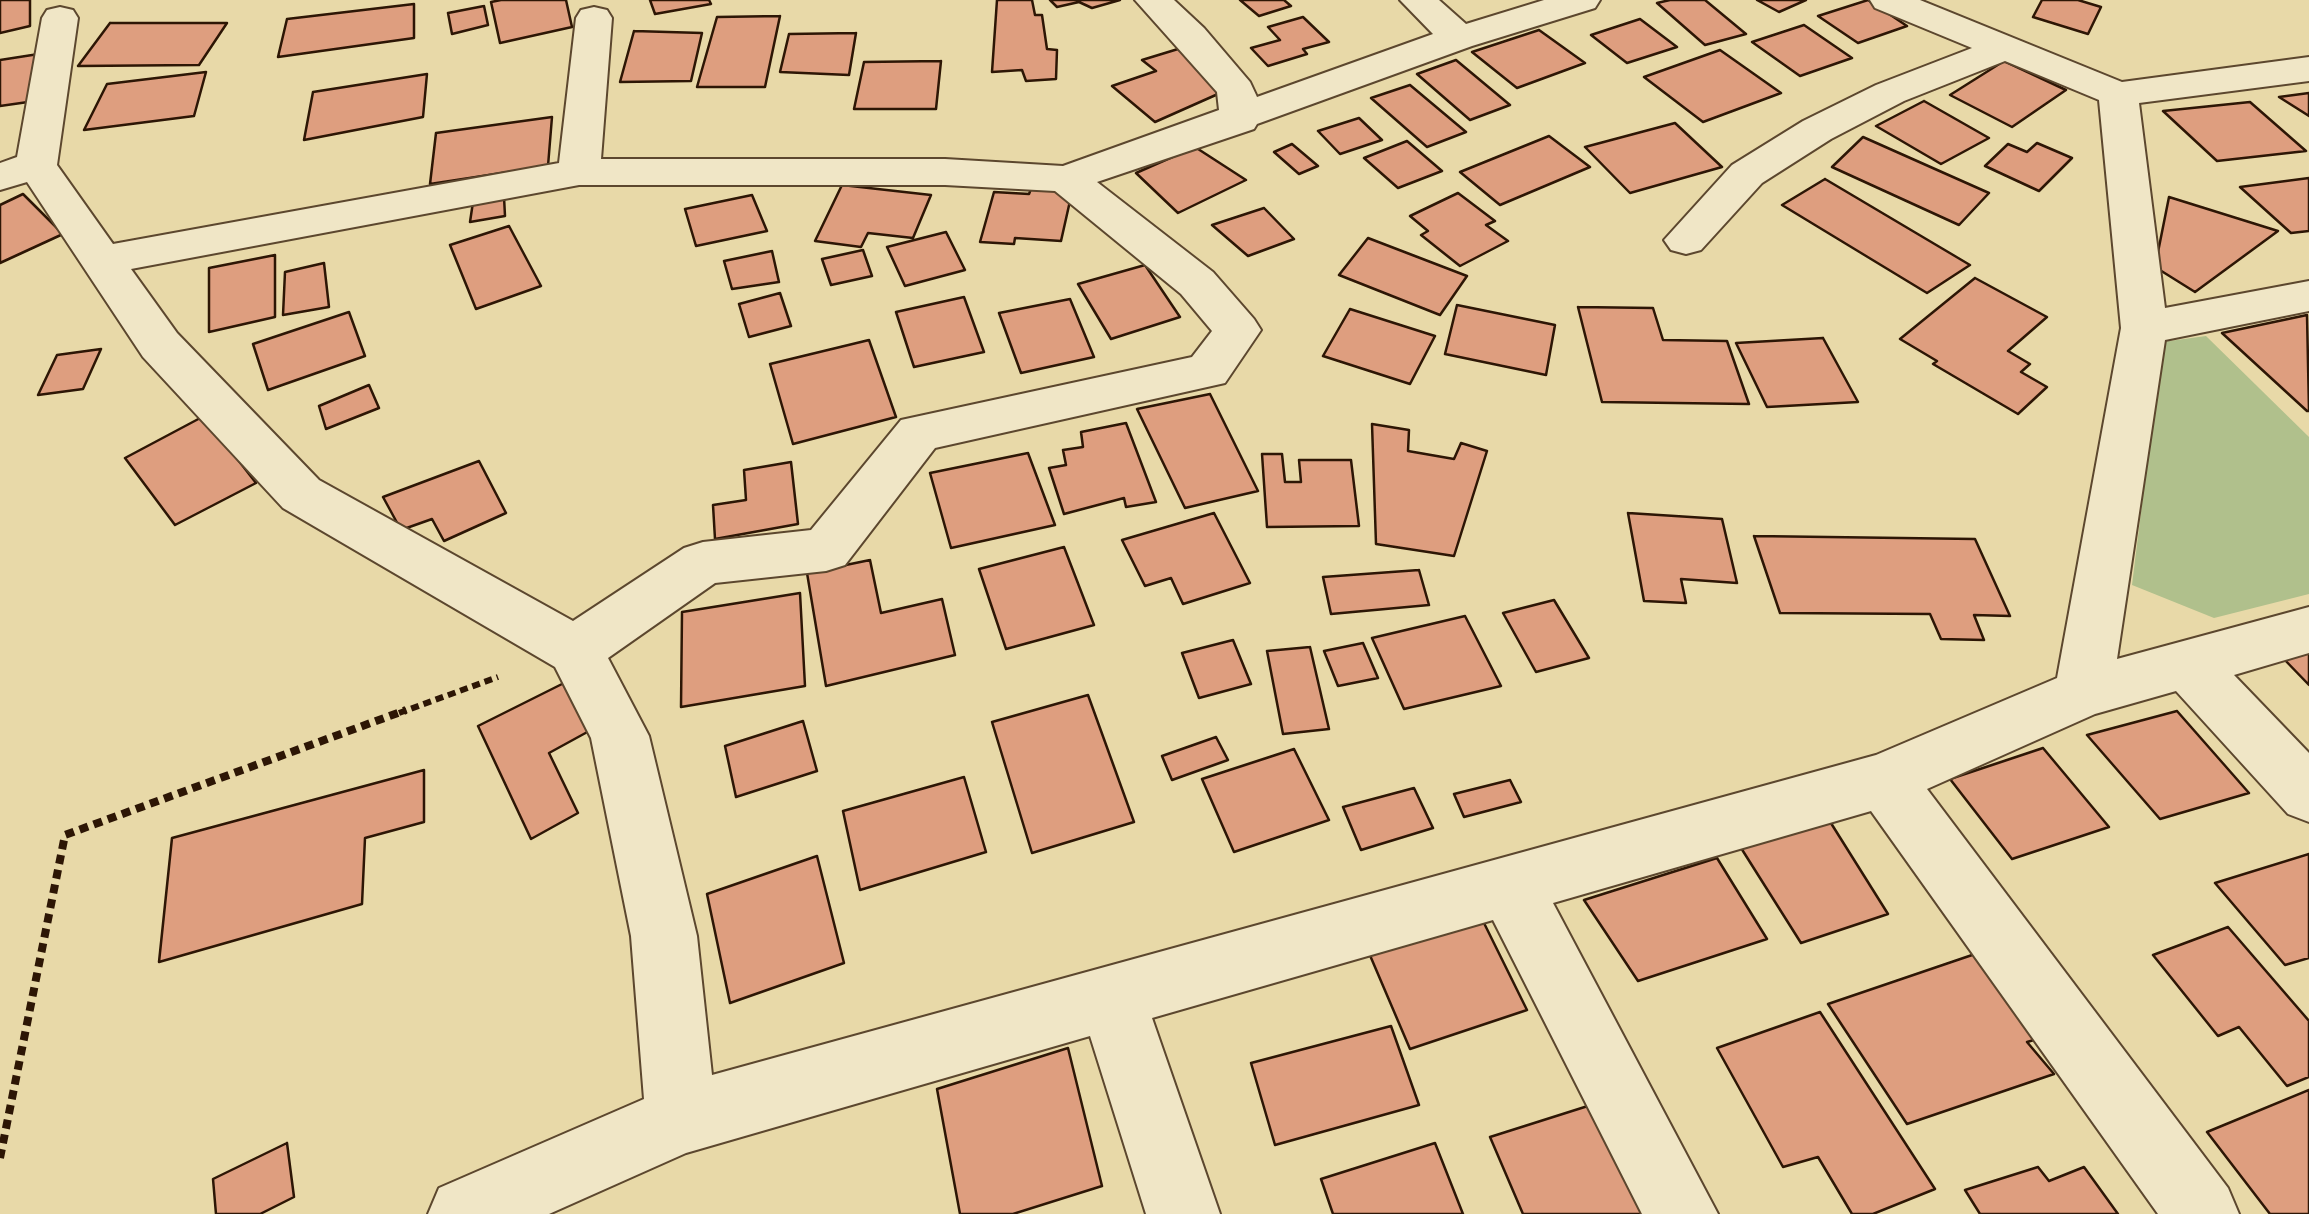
<!DOCTYPE html>
<html>
<head>
<meta charset="utf-8">
<style>
  body { margin:0 }
  canvas { display:block; background:#e8d9a8 }
</style>
</head>
<body>
<canvas width="2309" height="1214"></canvas>
<script>
const context = document.querySelector('canvas').getContext('2d');
context.lineJoin = 'round';
function fill(path, color) {
  context.fillStyle = color;
  context.fill(path, 'evenodd');
}
function toPath(rows) {
  const path = new Path2D();
  for (const r of rows) {
    path.moveTo(r[0], r[1]);
    for (let i = 2; i < r.length; i += 2) path.lineTo(r[i], r[i + 1]);
  }
  return path;
}
function strokePath(path, color, width, dash) {
  context.strokeStyle = color;
  context.lineWidth = width;
  context.lineCap = dash ? 'butt' : 'round';
  context.setLineDash(dash || []);
  context.stroke(path);
}
const green = toPath([
  [2206,336,2309,437,2309,594,2214,618,2132,585,2162,342]
]);
const building = toPath([
  [0,0,30,0,30,26,0,33,0,0],
  [501,0,566,0,572,27,500,43,491,2,501,0],
  [650,0,709,0,711,4,655,14,650,0],
  [997,0,1032,0,1035,15,1042,15,1047,49,1057,50,1056,79,1026,81,1022,70,992,72,997,0],
  [1050,0,1120,0,1092,8,1079,2,1057,7,1050,0],
  [1240,0,1284,0,1291,6,1259,16,1240,0],
  [1670,0,1705,0,1746,34,1705,45,1657,3,1670,0],
  [1757,0,1806,0,1779,12,1757,0],
  [1868,0,1907,26,1858,43,1818,16,1868,0],
  [2042,0,2078,0,2101,7,2088,34,2033,17,2042,0],
  [414,4,414,38,278,57,287,19,414,4],
  [484,6,488,25,452,34,448,13,484,6],
  [780,16,765,87,697,87,717,17,780,16],
  [1303,17,1329,42,1303,49,1307,54,1268,66,1251,48,1280,40,1268,27,1303,17],
  [1640,19,1677,47,1627,63,1591,35,1640,19],
  [110,23,227,23,199,65,78,66,110,23],
  [1804,25,1852,58,1800,76,1752,42,1804,25],
  [1539,30,1585,63,1517,88,1472,52,1539,30],
  [634,31,702,33,691,81,620,82,634,31],
  [856,33,849,75,780,72,789,34,856,33],
  [1178,49,1227,90,1155,122,1112,86,1156,71,1142,60,1178,49],
  [1720,50,1781,93,1703,122,1644,77,1720,50],
  [45,53,28,102,0,106,0,60,45,53],
  [1456,60,1510,105,1470,120,1417,74,1456,60],
  [941,61,936,109,854,109,864,62,941,61],
  [2004,61,2066,90,2012,127,1950,95,2004,61],
  [206,72,194,116,84,130,107,84,206,72],
  [427,74,423,117,304,140,313,92,427,74],
  [1410,85,1466,132,1427,147,1371,98,1410,85],
  [2309,93,2309,116,2279,97,2309,93],
  [1924,101,1989,138,1941,164,1876,126,1924,101],
  [2250,102,2306,151,2217,161,2163,111,2250,102],
  [552,117,548,166,430,184,436,133,552,117],
  [1359,118,1382,140,1340,154,1318,131,1359,118],
  [1675,123,1722,167,1630,193,1585,147,1675,123],
  [1549,136,1590,167,1500,205,1460,172,1549,136],
  [1863,137,1989,193,1959,225,1832,167,1863,137],
  [1407,141,1442,171,1398,188,1364,158,1407,141],
  [2037,143,2072,158,2039,191,1985,166,2008,144,2027,152,2037,143],
  [1292,144,1318,166,1299,174,1274,152,1292,144],
  [1195,147,1246,180,1178,213,1136,173,1195,147],
  [2309,178,2309,231,2291,233,2240,187,2309,178],
  [1825,179,1970,265,1927,293,1782,205,1825,179],
  [842,185,931,195,913,238,868,233,861,247,815,241,842,185],
  [1031,189,1072,192,1061,241,1015,238,1014,244,980,242,994,192,1029,194,1031,189],
  [1458,193,1495,221,1486,225,1508,241,1460,266,1421,235,1428,231,1410,216,1458,193],
  [23,194,63,234,0,263,0,205,23,194],
  [752,195,767,231,696,246,685,209,752,195],
  [504,197,505,216,470,222,473,202,504,197],
  [2169,197,2278,231,2195,292,2155,267,2169,197],
  [1264,208,1294,239,1248,256,1212,225,1264,208],
  [509,226,541,286,476,309,450,245,509,226],
  [946,232,965,270,905,286,887,247,946,232],
  [1368,238,1467,276,1440,315,1339,275,1368,238],
  [863,250,872,276,831,285,822,259,863,250],
  [772,251,779,282,732,289,724,261,772,251],
  [275,255,275,317,209,332,209,268,275,255],
  [324,263,329,307,283,315,285,272,324,263],
  [1145,265,1180,317,1111,339,1078,284,1145,265],
  [1975,278,2047,317,2008,351,2030,364,2021,372,2047,387,2018,414,1933,364,1937,361,1900,339,1975,278],
  [780,293,791,326,749,337,739,304,780,293],
  [964,297,984,352,914,367,896,312,964,297],
  [1070,299,1094,357,1021,373,999,313,1070,299],
  [1457,305,1555,325,1546,375,1445,354,1457,305],
  [1578,307,1653,308,1663,340,1727,341,1749,404,1602,402,1578,307],
  [1350,309,1435,336,1410,384,1323,356,1350,309],
  [349,312,365,356,268,390,253,344,349,312],
  [2307,315,2309,411,2307,411,2222,333,2307,315],
  [1823,338,1858,402,1767,407,1736,343,1823,338],
  [869,340,896,417,793,444,770,364,869,340],
  [101,349,83,389,38,395,57,355,101,349],
  [369,385,379,408,326,429,319,406,369,385],
  [1210,394,1258,491,1185,508,1137,409,1210,394],
  [204,416,256,483,175,525,125,458,204,416],
  [1126,423,1156,502,1126,507,1124,498,1064,514,1049,468,1066,465,1063,450,1083,447,1081,432,1126,423],
  [1372,424,1409,430,1408,451,1454,459,1461,443,1487,451,1454,556,1376,544,1372,424],
  [1028,453,1055,525,951,548,930,473,1028,453],
  [1262,454,1282,454,1285,482,1301,482,1299,460,1351,460,1359,526,1267,527,1262,454],
  [479,461,506,513,444,541,432,519,401,530,383,497,479,461],
  [791,462,798,524,715,539,713,505,746,500,744,470,791,462],
  [1214,513,1250,583,1183,604,1171,578,1145,586,1122,540,1214,513],
  [1628,513,1722,519,1737,583,1681,579,1686,603,1644,601,1628,513],
  [1754,536,1975,539,2010,616,1974,615,1984,640,1941,639,1930,614,1780,613,1754,536],
  [1064,547,1094,625,1006,649,979,569,1064,547],
  [870,560,881,613,942,599,955,655,826,686,807,573,870,560],
  [1419,570,1429,605,1331,614,1323,577,1419,570],
  [800,593,805,686,681,707,682,612,800,593],
  [1554,600,1589,658,1536,672,1503,613,1554,600],
  [1465,616,1501,686,1404,709,1372,638,1465,616],
  [1233,640,1251,684,1199,698,1182,653,1233,640],
  [1363,643,1378,678,1338,686,1324,651,1363,643],
  [1310,647,1329,729,1283,734,1267,651,1310,647],
  [2309,648,2309,685,2281,656,2309,648],
  [566,682,591,730,549,753,578,813,531,839,478,726,566,682],
  [1088,695,1134,822,1032,853,992,722,1088,695],
  [2177,711,2249,793,2160,819,2087,735,2177,711],
  [803,721,817,771,736,797,725,746,803,721],
  [1216,737,1228,760,1172,780,1162,756,1216,737],
  [2043,748,2109,827,2012,859,1950,779,2043,748],
  [1294,749,1329,820,1234,852,1202,779,1294,749],
  [424,770,424,822,365,838,362,904,159,962,172,838,424,770],
  [964,777,986,852,860,890,843,811,964,777],
  [1510,780,1521,802,1464,817,1454,794,1510,780],
  [1414,788,1433,828,1361,850,1343,807,1414,788],
  [1824,812,1888,914,1801,943,1736,840,1824,812],
  [2309,854,2309,958,2285,965,2215,883,2309,854],
  [817,856,844,963,730,1003,707,894,817,856],
  [1717,858,1767,939,1638,981,1584,900,1717,858],
  [1481,917,1527,1010,1410,1049,1369,953,1481,917],
  [2228,927,2309,1021,2309,1077,2287,1086,2239,1027,2218,1036,2153,955,2228,927],
  [1978,953,2041,1038,2027,1042,2054,1074,1907,1124,1828,1004,1978,953],
  [1820,1012,1935,1189,1873,1214,1852,1214,1818,1157,1783,1167,1717,1048,1820,1012],
  [1391,1026,1419,1105,1275,1145,1251,1063,1391,1026],
  [1068,1048,1102,1186,1013,1214,960,1214,937,1089,1068,1048],
  [2309,1090,2309,1214,2270,1214,2207,1132,2309,1090],
  [1591,1105,1642,1214,1523,1214,1490,1137,1591,1105],
  [287,1143,294,1197,260,1214,216,1214,213,1179,287,1143],
  [1435,1143,1463,1214,1333,1214,1321,1179,1435,1143],
  [2038,1167,2049,1181,2084,1167,2118,1214,1980,1214,1965,1190,2038,1167]
]);
const pathFar1 = toPath([
  [399,713,498,677]
]);
const path = toPath([
  [0,1158,65,835,406,710]
]);
const minor = toPath([
  [1135,0,1174,0,1204,28,1250,82,1257,97,1433,34,1400,0,1439,0,1466,24,1544,0,1600,0,1595,8,1472,46,1257,124,1254,129,1097,182,1213,272,1254,319,1261,330,1225,383,935,448,845,565,826,571,715,583,608,658,649,736,697,936,712,1075,1876,755,2057,678,2121,328,2099,100,2005,61,1904,101,1831,139,1762,183,1701,250,1686,254,1671,250,1664,240,1732,165,1803,121,1876,85,1972,48,1875,8,1870,0,1920,0,2122,82,2309,57,2309,81,2139,103,2165,308,2309,281,2309,311,2165,340,2117,659,2309,607,2309,653,2234,675,2309,753,2309,822,2288,814,2176,691,2095,714,1927,789,2228,1188,2239,1214,2158,1214,1871,811,1553,903,1718,1214,1642,1214,1493,920,1152,1018,1220,1214,1146,1214,1090,1036,686,1153,549,1214,428,1214,439,1188,644,1099,631,936,591,738,555,667,283,508,143,357,27,182,0,190,0,163,17,157,42,18,47,10,60,7,73,10,78,18,57,165,113,244,559,163,576,18,581,10,594,7,607,10,612,18,601,159,945,159,1063,166,1219,110,1217,92,1135,0],
  [579,185,945,185,1055,191,1181,294,1212,331,1192,357,901,420,811,530,703,542,684,548,573,621,319,480,177,333,131,269,579,185]
]);
fill(green, '#b0c08c');
fill(building, '#de9e7f');
strokePath(building, '#2d1605', 2.5);
strokePath(minor, '#5c472e', 4);
strokePath(pathFar1, '#2d1605', 6, [8, 5]);
strokePath(path, '#2d1605', 8, [9, 6]);
fill(minor, '#f0e6c6');
</script>
</body>
</html>
